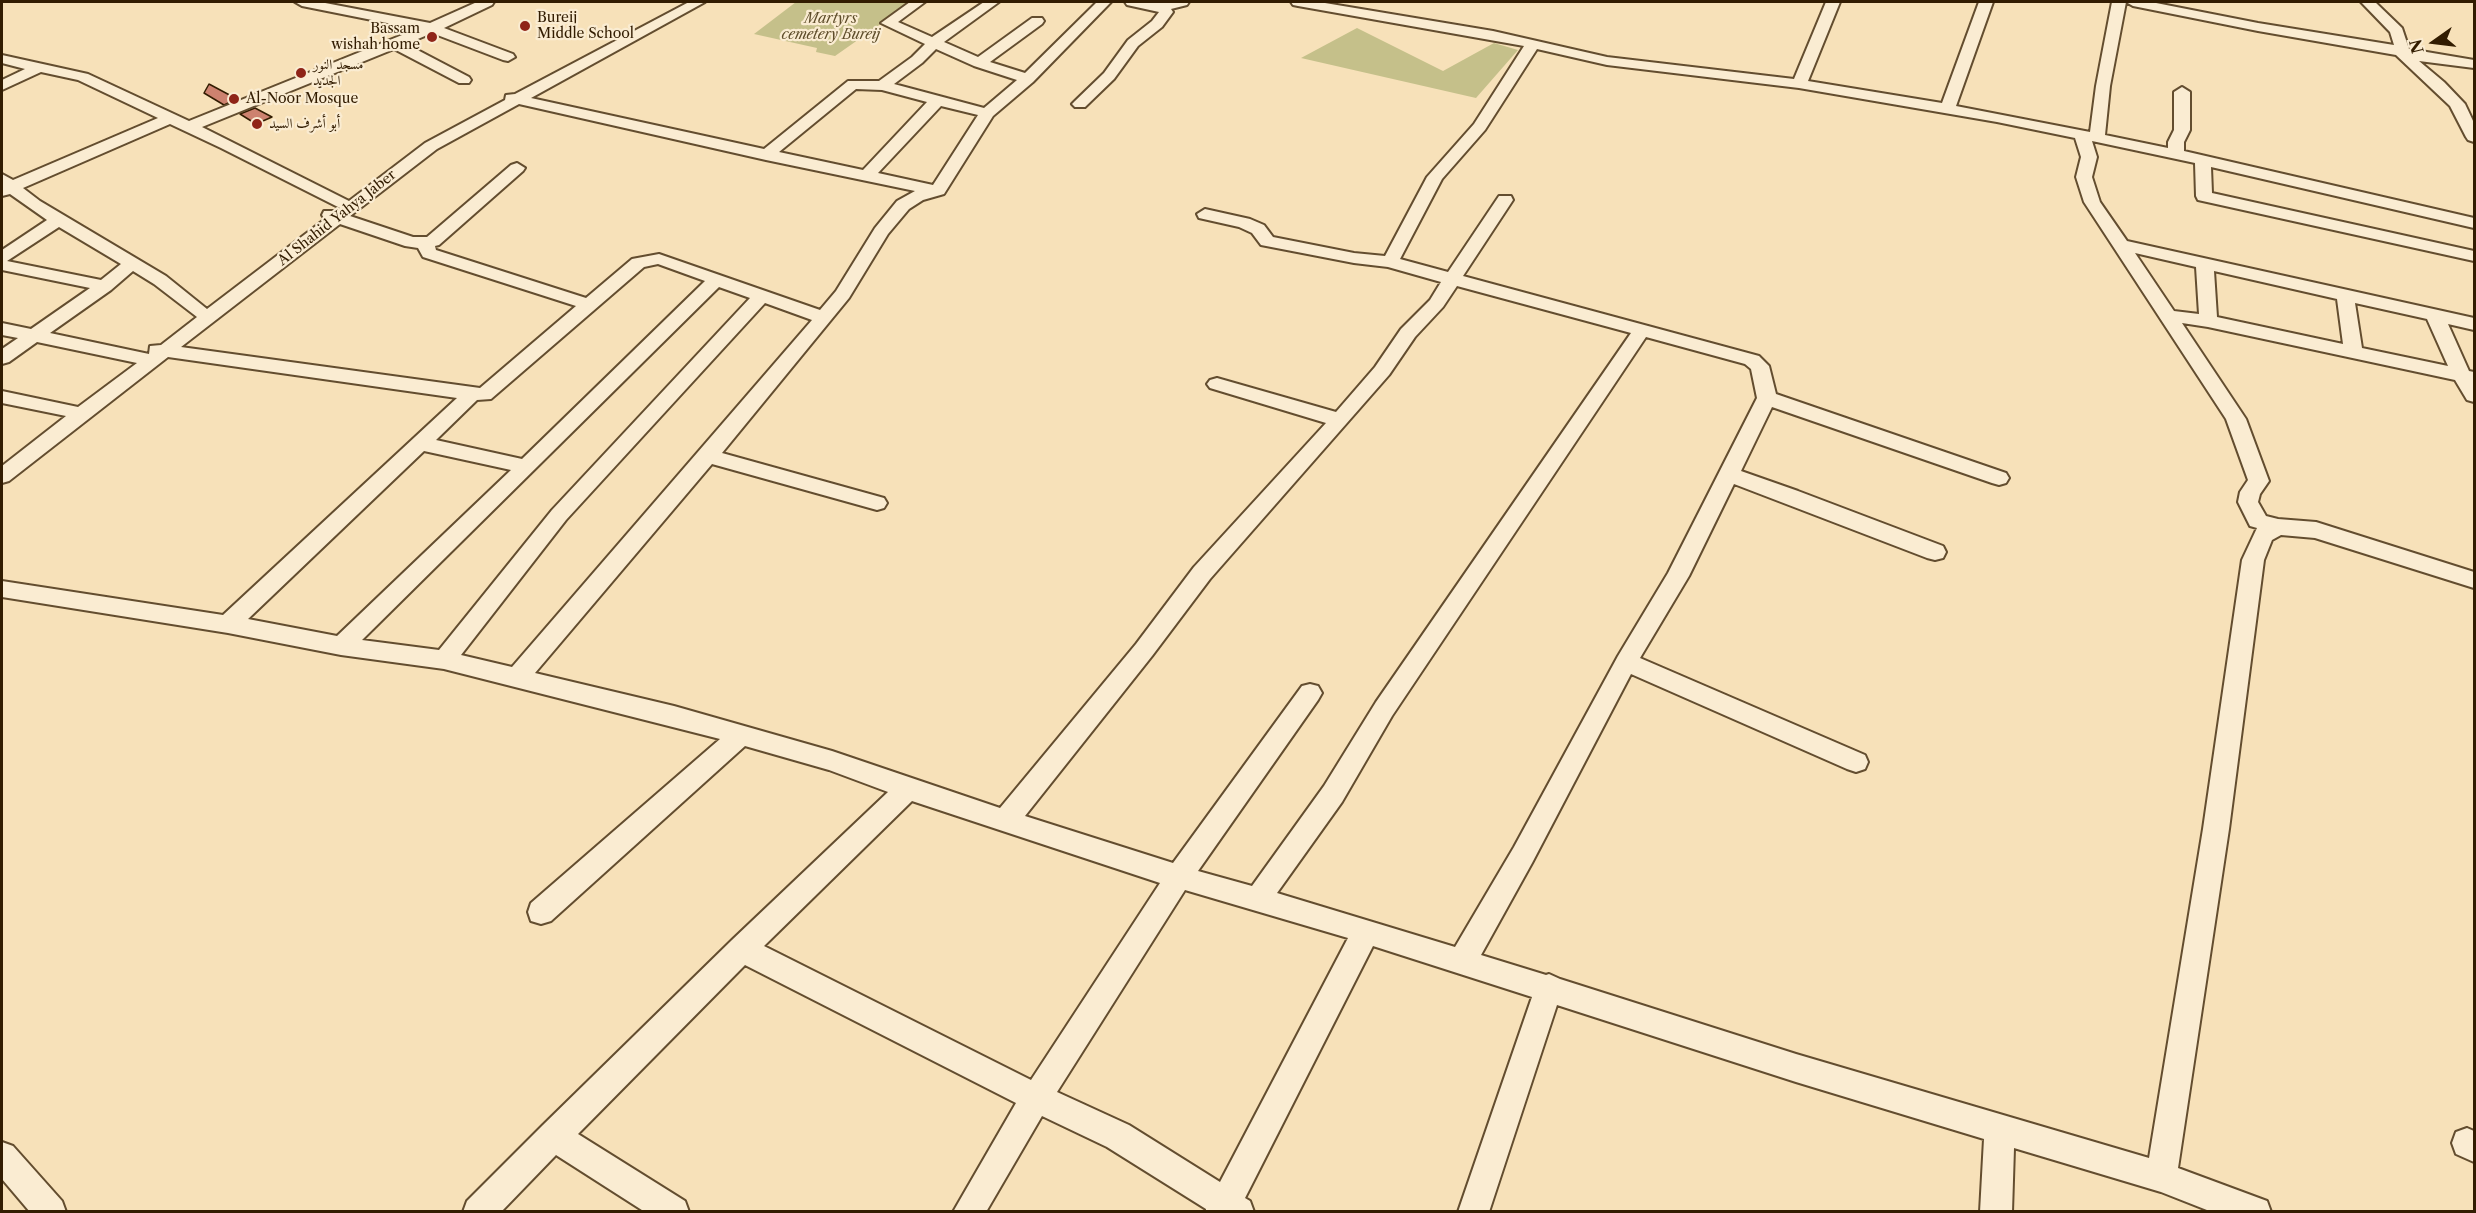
<!DOCTYPE html>
<html>
<head>
<meta charset="utf-8">
<style>
  body { margin:0 }
  #map { position:relative; width:2476px; height:1213px; overflow:hidden; background:#f7e1b9; font-family:"Libre Caslon Text",serif }
  canvas { display:block }
  .frame { position:absolute; inset:0; border:3px solid #321c01; pointer-events:none }
  .north { position:absolute; left:2404px; top:12px; width:60px; height:60px; -webkit-text-stroke:4px #faecd2; paint-order:stroke; rotate:256deg; font-size:16px; font-weight:700; line-height:24px; text-align:center; color:#321c01 }
  .north::after { content:''; display:block; margin:auto; width:21px; height:27px; background:#321c01; clip-path:polygon(50% 0,100% 100%,50% 72%,0 100%) }
</style>
</head>
<body>
<div id="map">
<canvas width="2476" height="1213"></canvas>
<div class="frame"></div>
<div class="north">N</div>
</div>
<script>
const context = document.querySelector('canvas').getContext('2d');
context.lineJoin = 'round';
function fill(path, color) {
  context.fillStyle = color;
  context.fill(path, 'evenodd');
}
function toPath(rows) {
  const path = new Path2D();
  for (const r of rows) {
    path.moveTo(r[0], r[1]);
    for (let i = 2; i < r.length; i += 2) path.lineTo(r[i], r[i + 1]);
  }
  return path;
}
function strokePath(path, color, width, dash) {
  context.strokeStyle = color;
  context.lineWidth = width;
  context.lineCap = dash ? 'butt' : 'round';
  context.setLineDash(dash || []);
  context.stroke(path);
}
function write(font, color, halo, rows, align = 'center') {
  context.font = font + ' "Libre Caslon Text",Amiri,serif';
  context.lineWidth = 4.5;
  context.setLineDash([]);
  context.textBaseline = 'middle';
  context.strokeStyle = halo;
  context.fillStyle = color;
  for (const [text, x, y, turn = 0] of rows) {
    context.save();
    context.translate(x, y);
    context.rotate((+turn || 0) * Math.PI / 180);
    context.textAlign = isNaN(turn) ? turn : align;
    if (halo) context.strokeText(text, 0, 0);
    context.fillText(text, 0, 0);
    context.restore();
  }
}
const green = toPath([
  [796,2,912,2,835,56,816,52,817,48,754,34],
  [1357,28,1443,71,1494,43,1518,50,1476,98,1301,58]
]);
const building = toPath([
  [209,84,237,99,224,105,204,93,209,84],
  [255,108,272,117,256,124,240,114,255,108]
]);
const minor = toPath([
  [295,2,320,2,430,23,477,2,494,2,492,5,444,28,513,54,515,57,508,61,503,60,432,33,406,44,469,77,471,80,469,83,459,83,394,49,202,127,349,201,425,143,505,100,506,95,515,94,689,2,705,2,531,98,764,149,848,81,879,81,912,57,925,44,881,23,910,2,925,2,898,22,932,37,984,2,999,2,944,42,978,57,1032,18,1042,18,1044,21,1042,24,990,62,1025,73,1097,2,1111,2,1033,82,993,116,944,194,923,200,909,209,888,234,849,298,722,453,884,498,887,503,884,508,877,510,712,464,535,673,674,706,832,751,1000,808,1136,644,1194,567,1326,423,1210,388,1207,384,1210,380,1217,378,1336,412,1375,367,1401,329,1430,300,1441,282,1388,267,1354,263,1261,245,1252,233,1239,227,1199,218,1197,214,1205,209,1250,219,1264,225,1273,237,1354,253,1385,256,1427,177,1474,124,1524,46,1298,6,1293,5,1291,2,1319,2,1493,31,1607,57,1794,79,1826,2,1840,2,1808,81,1942,103,1979,2,1993,2,1956,106,2090,132,2096,86,2112,2,2126,2,2110,86,2105,135,2168,148,2168,142,2174,130,2174,92,2182,87,2190,92,2190,130,2184,142,2184,151,2474,218,2474,228,2211,167,2212,193,2474,251,2474,261,2198,200,2196,196,2195,163,2092,141,2097,157,2092,177,2100,202,2127,241,2474,318,2474,330,2448,324,2469,371,2474,372,2474,402,2467,400,2455,380,2208,327,2182,323,2246,419,2269,481,2260,494,2258,502,2266,516,2278,519,2316,522,2474,572,2474,588,2315,538,2281,535,2272,540,2264,560,2229,829,2178,1168,2267,1201,2271,1212,2212,1212,2161,1192,2014,1148,2012,1212,1980,1212,1984,1139,1796,1082,1557,1005,1489,1212,1458,1212,1532,997,1373,946,1245,1198,1250,1201,1254,1212,1206,1212,1206,1209,1107,1147,1042,1116,986,1212,953,1212,1016,1103,745,965,578,1134,685,1201,689,1212,645,1212,556,1155,501,1212,463,1212,467,1201,543,1125,732,940,888,792,829,770,745,746,551,921,541,924,531,921,528,912,531,903,720,739,444,669,341,655,228,633,2,597,2,581,223,615,457,398,168,357,9,481,2,483,2,466,66,416,2,403,2,391,78,407,137,363,37,342,9,362,2,364,2,349,18,338,2,335,2,323,31,329,90,288,2,270,2,250,47,220,10,194,2,196,2,174,13,180,158,118,78,80,41,72,2,90,2,80,25,69,2,63,2,55,88,74,189,121,417,29,302,6,295,2],
  [936,49,974,66,1017,80,984,108,894,84,922,63,936,49],
  [1537,49,1607,65,1799,88,1997,122,2075,138,2081,157,2076,177,2084,202,2226,419,2248,480,2240,492,2238,502,2250,526,2257,528,2242,560,2203,829,2149,1158,1796,1054,1560,979,1549,974,1546,975,1481,955,1532,863,1631,674,1847,769,1856,772,1865,769,1868,762,1865,755,1640,658,1689,576,1734,484,1927,558,1935,560,1943,558,1946,552,1943,546,1798,491,1741,471,1772,407,1992,483,1999,485,2006,483,2009,478,2006,473,1776,394,1769,366,1759,356,1463,276,1513,200,1511,196,1499,196,1448,272,1400,259,1442,179,1485,130,1537,49],
  [856,89,882,90,927,102,863,170,779,152,856,89],
  [519,104,766,160,915,191,897,201,875,228,836,291,820,310,659,254,632,259,586,298,436,250,435,246,439,245,523,171,525,168,517,163,511,165,427,237,413,237,350,216,437,149,519,104],
  [941,106,978,115,933,185,878,173,941,106],
  [170,124,221,148,340,208,335,211,324,211,322,215,325,219,207,309,166,276,40,201,23,188,170,124],
  [340,224,405,246,418,248,423,257,576,306,480,388,181,347,340,224],
  [59,227,121,264,101,280,7,261,59,227],
  [2135,253,2196,267,2199,314,2174,311,2135,253],
  [658,264,705,281,522,459,436,440,477,400,491,399,644,267,658,264],
  [133,271,154,284,197,317,161,345,150,346,149,354,50,333,111,290,133,271],
  [2214,271,2337,299,2343,344,2217,317,2214,271],
  [1457,286,1631,333,1376,702,1324,786,1252,886,1198,871,1318,700,1322,693,1318,686,1310,684,1302,686,1173,863,1025,816,1152,656,1210,579,1389,375,1415,337,1443,307,1457,286],
  [719,287,750,298,552,510,439,650,362,640,719,287],
  [765,303,812,320,512,667,461,655,566,520,765,303],
  [2355,303,2427,319,2448,366,2362,348,2355,303],
  [1646,337,1745,364,1751,369,1757,398,1668,573,1618,656,1514,847,1455,947,1277,893,1342,802,1392,716,1646,337],
  [424,451,511,470,337,636,248,619,424,451],
  [912,801,1160,883,1031,1080,764,946,912,801],
  [1185,890,1348,938,1220,1182,1129,1125,1057,1092,1185,890],
  [1125,2,1189,2,1187,5,1171,9,1173,12,1162,27,1138,46,1114,79,1085,107,1075,107,1072,104,1075,101,1104,73,1128,40,1152,21,1159,12,1127,5,1125,2],
  [2126,2,2151,2,2258,23,2394,45,2390,32,2361,2,2375,2,2402,28,2409,49,2474,60,2474,68,2419,61,2444,82,2465,104,2474,123,2474,142,2468,140,2466,137,2450,106,2396,55,2258,31,2133,6,2126,2],
  [2467,1128,2474,1131,2474,1162,2456,1154,2452,1143,2456,1132,2467,1128],
  [2,1142,13,1146,62,1201,66,1212,30,1212,2,1179,2,1142]
]);
const markers = [
  [525,26,6,"#8f2418"],
  [432,37,6,"#8f2418"],
  [301,73,6,"#8f2418"],
  [234,99,6,"#8f2418"],
  [257,124,6,"#8f2418"]
];
const farPoinames = [
  ["Bureij",537,18],
  ["Middle School",537,34],
  ["Bassam",420,29,"right"],
  ["wishah home",420,45,"right"],
  ["مسجد النور",313,65],
  ["الجديد",313,81],
  ["Al-Noor Mosque",246,99],
  ["أبو أشرف السيد",269,124]
];
const farParknames = [
  ["Martyrs",831,19],
  ["cemetery Bureij",831,35]
];
const farStreetnames = [
  ["Al Shahid Yahya Jaber",337,218,-38]
];
fill(green, '#c5c08a');
fill(building, '#cd826f');
strokePath(building, '#321c01', 1.5);
strokePath(minor, '#634d2f', 4);
fill(minor, '#faecd2');
for (const [x, y, r, color] of markers) {
  const dot = new Path2D();
  dot.arc(x, y, r, 0, 2 * Math.PI);
  context.fillStyle = color;
  context.fill(dot);
  strokePath(dot, '#faecd2', 2);
}
write('14px', '#321c01', '#faecd2', farPoinames, 'left');
write('italic 14px', '#5e4d2a', '#faecd2', farParknames);
write('14px', '#321c01', '#faecd2', farStreetnames);
</script>
</body>
</html>
